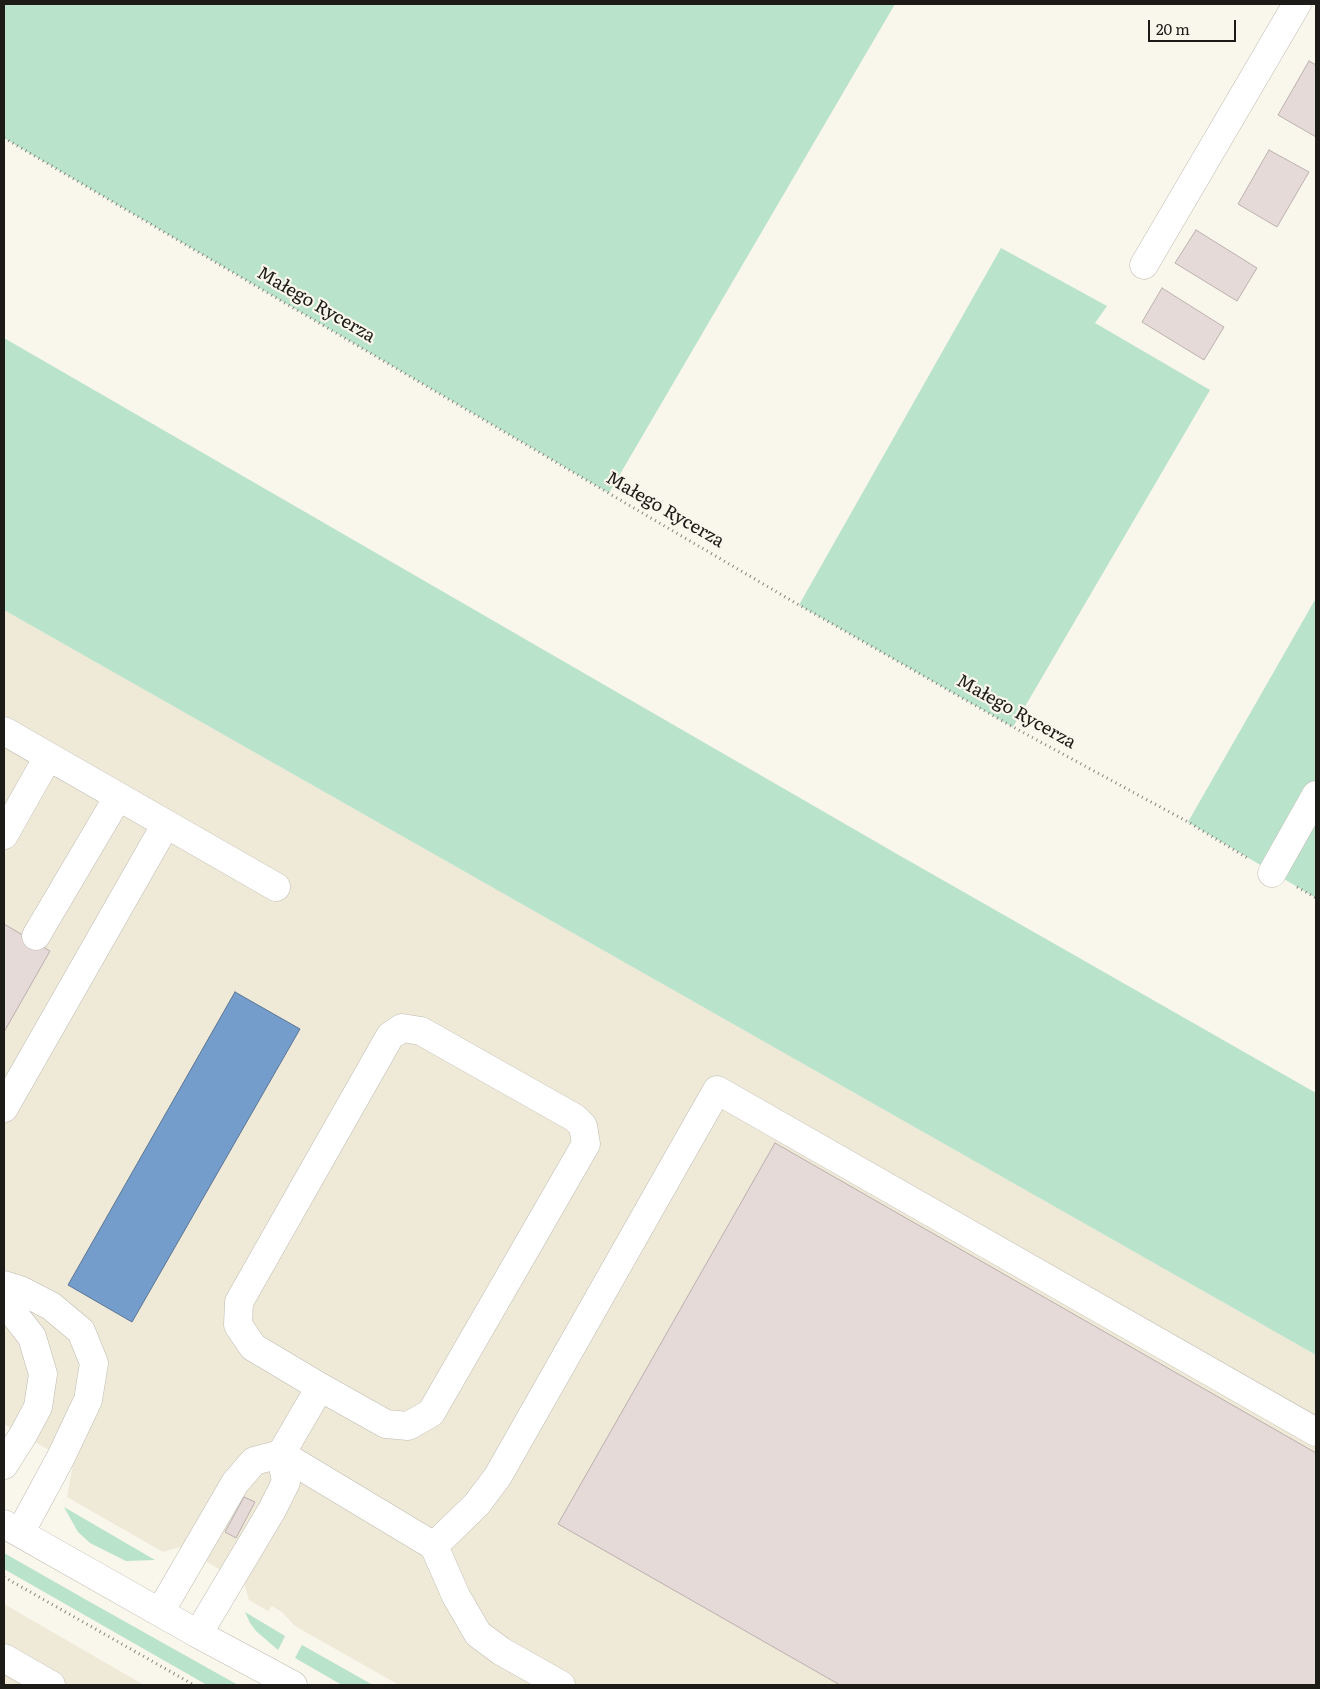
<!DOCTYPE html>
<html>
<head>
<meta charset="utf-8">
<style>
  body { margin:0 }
  #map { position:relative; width:1320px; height:1689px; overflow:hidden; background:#f9f6eb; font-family:Literata,serif }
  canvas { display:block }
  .frame { position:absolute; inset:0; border:5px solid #1c1b17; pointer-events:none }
  .scale { position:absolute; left:1148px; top:20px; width:88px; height:22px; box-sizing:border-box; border:2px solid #1c1b17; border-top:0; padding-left:6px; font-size:15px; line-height:18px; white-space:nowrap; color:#1c1b17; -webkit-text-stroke:4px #f9f6eb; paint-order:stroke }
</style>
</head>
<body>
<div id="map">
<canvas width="1320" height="1689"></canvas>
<div class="frame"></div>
<div class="scale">20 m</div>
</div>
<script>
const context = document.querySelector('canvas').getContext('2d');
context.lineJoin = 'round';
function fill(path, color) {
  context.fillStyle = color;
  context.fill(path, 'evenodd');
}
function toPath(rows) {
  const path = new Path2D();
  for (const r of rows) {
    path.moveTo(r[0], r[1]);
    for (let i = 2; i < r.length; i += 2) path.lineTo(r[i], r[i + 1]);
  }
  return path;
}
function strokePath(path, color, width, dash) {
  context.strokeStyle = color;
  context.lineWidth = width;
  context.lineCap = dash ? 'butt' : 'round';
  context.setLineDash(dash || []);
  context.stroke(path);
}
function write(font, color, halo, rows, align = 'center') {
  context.font = font + ' Literata,serif';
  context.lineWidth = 4.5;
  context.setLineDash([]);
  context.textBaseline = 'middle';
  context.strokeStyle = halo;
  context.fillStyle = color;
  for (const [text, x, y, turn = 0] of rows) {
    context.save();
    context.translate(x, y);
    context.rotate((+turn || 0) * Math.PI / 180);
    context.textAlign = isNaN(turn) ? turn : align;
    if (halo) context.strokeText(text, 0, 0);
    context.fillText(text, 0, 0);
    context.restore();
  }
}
const built = toPath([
  [4,610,1316,1355,1316,1685,399,1685,295,1626,282,1612,272,1606,268,1611,249,1600,244,1583,180,1547,163,1552,67,1497,73,1464,4,1424],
  [4,1604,144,1685,4,1685]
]);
const green = toPath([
  [4,4,895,4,609,493,4,138],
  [1001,248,1107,306,1095,323,1210,390,1013,727,799,605],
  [4,338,897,854,1316,1093,1316,1355,4,610],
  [1316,598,1316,898,1188,822],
  [64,1507,155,1560,126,1561,90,1543,78,1532],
  [4,1553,90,1602,238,1685,207,1685,4,1569],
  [245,1612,285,1636,278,1650,256,1631,250,1623],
  [302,1645,373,1685,342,1685,295,1658]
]);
const water = toPath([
  [235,992,300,1029,132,1322,68,1285,235,992]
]);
const building = toPath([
  [1309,61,1316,65,1316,137,1278,115,1309,61],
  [1269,150,1309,172,1277,227,1238,204,1269,150],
  [1196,230,1257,268,1237,301,1175,263,1196,230],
  [1162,288,1224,327,1204,360,1142,322,1162,288],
  [4,924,50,951,4,1032,4,924],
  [775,1143,1316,1453,1316,1685,840,1685,558,1524,775,1143],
  [244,1497,255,1502,236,1538,225,1532,244,1497]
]);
const path = toPath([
  [4,138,799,605,1013,727,1188,822,1249,859],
  [1297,887,1316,898],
  [4,1577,194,1685]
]);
const minor = toPath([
  [1144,265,1297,4],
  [4,731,276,887],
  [4,835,48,757],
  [1272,873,1316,795],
  [36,936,118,797],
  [4,1108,166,824],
  [4,1285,20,1290,51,1306,81,1331,94,1363,88,1400,61,1457,20,1533],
  [4,1301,32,1337,43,1374,38,1407,23,1435,4,1465],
  [4,1524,198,1634,293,1685],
  [434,1546,477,1504,498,1476,717,1090,1316,1432],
  [160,1612,235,1483,254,1461,281,1454,434,1546,456,1596,478,1634,501,1651,561,1685],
  [198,1634,272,1510,286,1482,281,1454,320,1387,386,1424,408,1426,431,1413,586,1144,583,1126,575,1118,421,1031,402,1028,390,1036,239,1302,238,1325,253,1347,320,1387],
  [4,1658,51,1685]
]);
const streetNames = [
  ["Małego Rycerza",316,305,30],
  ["Małego Rycerza",665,510,30],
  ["Małego Rycerza",1016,712,29]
];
fill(built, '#efe9d8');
fill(green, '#b9e3cb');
fill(water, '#759dcb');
strokePath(water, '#5a7695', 1);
fill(building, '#e6dad8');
strokePath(building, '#bbb0ae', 1);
strokePath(minor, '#bebbb1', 29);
strokePath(path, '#85837b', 3, [1, 4]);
strokePath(minor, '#fff', 28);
write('18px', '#1c1b17', '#f9f6eb', streetNames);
</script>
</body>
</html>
